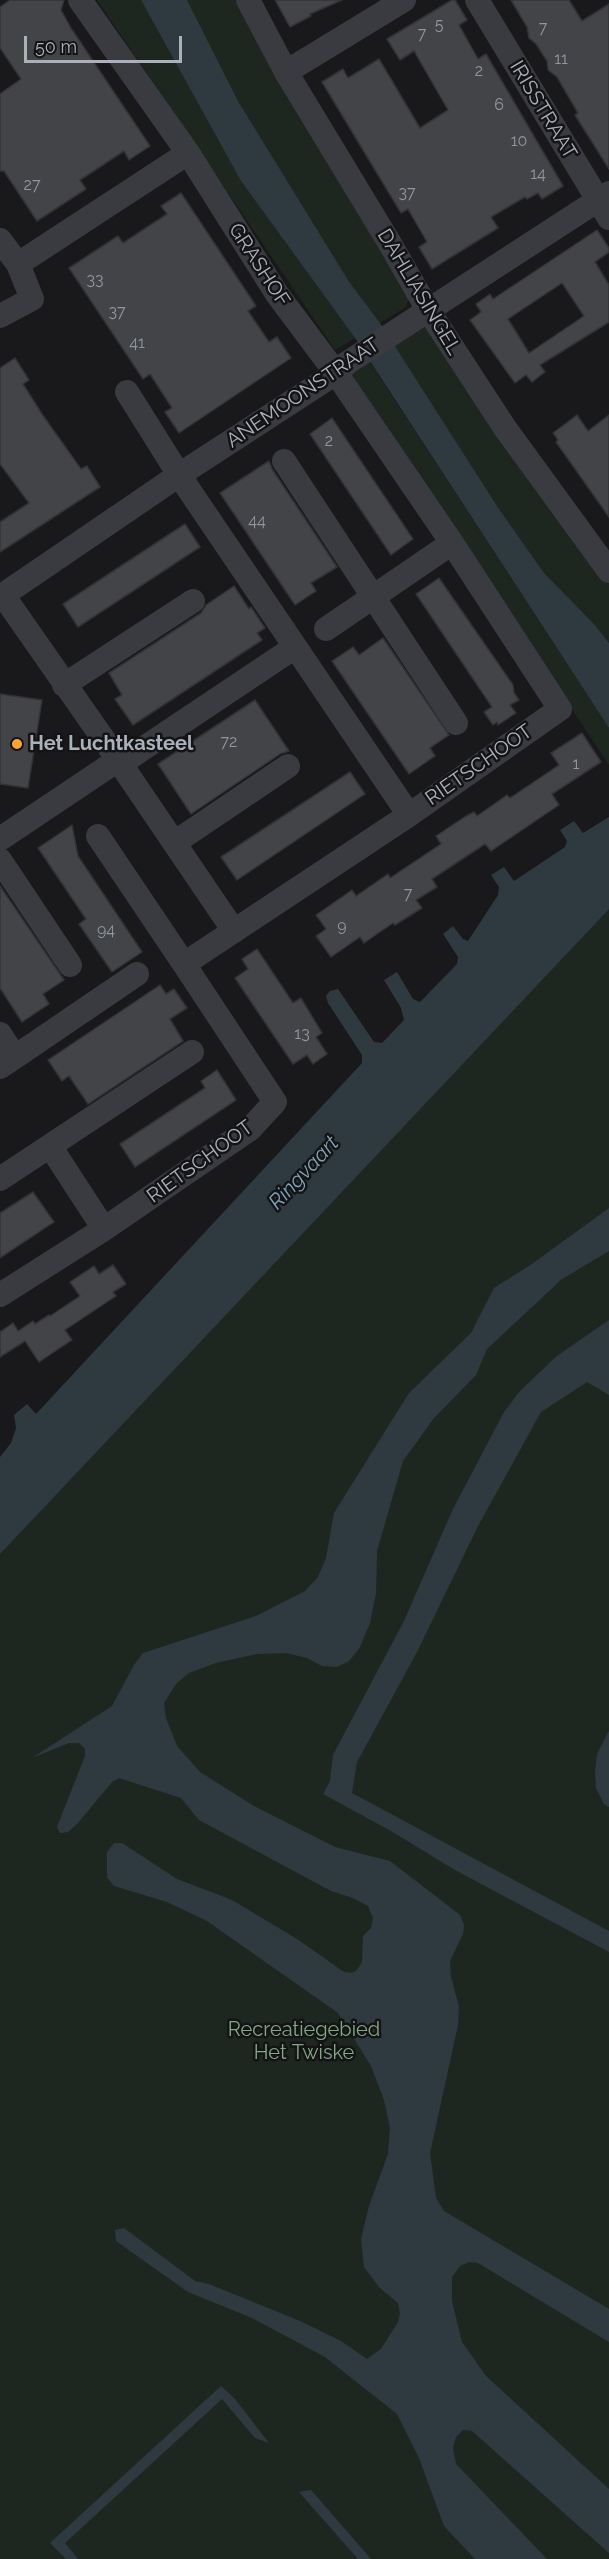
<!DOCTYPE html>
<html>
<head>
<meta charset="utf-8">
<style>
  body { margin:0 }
  #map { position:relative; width:609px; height:2559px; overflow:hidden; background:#19191b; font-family:Raleway,sans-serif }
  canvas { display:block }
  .scale { position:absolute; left:24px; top:36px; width:158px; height:27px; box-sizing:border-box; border:3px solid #abb1bb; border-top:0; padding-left:8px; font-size:18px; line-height:21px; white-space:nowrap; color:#abb1bb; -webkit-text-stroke:4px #141416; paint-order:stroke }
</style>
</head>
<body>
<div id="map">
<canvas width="609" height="2559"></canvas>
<div class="scale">50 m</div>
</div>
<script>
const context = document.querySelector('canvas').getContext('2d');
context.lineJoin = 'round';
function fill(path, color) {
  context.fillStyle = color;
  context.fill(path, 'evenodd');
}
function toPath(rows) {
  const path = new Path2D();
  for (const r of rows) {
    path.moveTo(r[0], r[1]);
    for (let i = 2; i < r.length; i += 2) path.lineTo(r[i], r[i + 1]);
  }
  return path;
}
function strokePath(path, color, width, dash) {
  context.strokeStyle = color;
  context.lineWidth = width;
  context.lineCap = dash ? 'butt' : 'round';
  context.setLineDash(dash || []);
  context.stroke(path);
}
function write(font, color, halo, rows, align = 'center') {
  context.font = font + ' Raleway,sans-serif';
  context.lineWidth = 5;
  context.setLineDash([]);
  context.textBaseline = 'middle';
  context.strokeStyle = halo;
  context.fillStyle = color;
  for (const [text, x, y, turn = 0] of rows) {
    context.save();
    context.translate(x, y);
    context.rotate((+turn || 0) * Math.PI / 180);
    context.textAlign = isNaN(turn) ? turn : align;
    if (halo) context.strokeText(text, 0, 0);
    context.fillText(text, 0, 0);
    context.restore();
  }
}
const green = toPath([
  [97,0,141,0,241,181,355,338,335,350],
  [187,0,235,0,292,104,410,294,406,307,380,323,348,280,238,101],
  [425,325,609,579,609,643,594,624,544,573,497,506,394,346],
  [370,362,609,728,609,765,350,375],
  [609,881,609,2559,0,2559,0,1524]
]);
const water = toPath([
  [141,0,187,0,238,101,348,280,380,323,497,506,544,573,594,624,609,643,609,728,355,338,241,181],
  [609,817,609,909,0,1554,0,1457,11,1443,16,1428,14,1415,27,1404,36,1414,362,1063,362,1055,328,1003,326,996,330,991,338,989,374,1042,382,1043,404,1020,401,1008,384,980,397,972,413,999,420,1002,457,964,458,957,443,934,453,926,463,939,468,941,498,895,499,887,491,875,504,867,514,881,565,847,567,841,560,830,574,821,583,833],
  [609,1208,609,1251,562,1279,487,1349,476,1375,434,1418,403,1461,377,1551,376,1593,370,1623,359,1649,349,1661,337,1667,322,1666,307,1658,286,1653,257,1654,216,1663,189,1673,176,1684,164,1703,166,1718,177,1746,200,1772,254,1806,335,1847,390,1861,460,1915,464,1925,463,1934,450,1961,451,1977,459,2007,458,2025,430,2153,436,2198,444,2211,609,2309,609,2342,478,2263,469,2262,460,2266,452,2277,452,2301,462,2342,486,2376,609,2489,609,2553,472,2431,463,2430,456,2437,453,2448,456,2464,547,2559,475,2559,444,2526,419,2458,397,2414,325,2357,252,2318,188,2292,116,2241,115,2230,124,2228,195,2281,209,2284,300,2321,341,2341,367,2359,381,2349,398,2322,400,2313,398,2303,380,2288,364,2267,361,2239,369,2206,388,2154,390,2128,384,2100,371,2066,338,2013,301,1987,207,1921,167,1902,114,1886,107,1877,107,1852,114,1843,122,1843,177,1879,232,1900,297,1939,344,1972,352,1973,357,1970,362,1962,363,1936,371,1928,373,1918,368,1906,353,1898,331,1891,199,1820,181,1798,119,1778,112,1782,77,1824,68,1832,60,1833,57,1827,85,1756,85,1749,79,1743,69,1743,32,1758,112,1706,134,1665,143,1653,256,1616,305,1591,318,1577,326,1558,334,1513,409,1393,471,1333,494,1288,532,1264],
  [609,1320,609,1395,587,1382,541,1412,478,1526,417,1652,357,1762,352,1793,609,1931,609,1952,455,1870,391,1831,323,1794,330,1781,333,1755,404,1621,453,1509,504,1412,520,1391,557,1356],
  [609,1731,609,1807,604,1804,596,1788,595,1772,597,1754],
  [221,2386,235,2399,269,2443,255,2438,222,2399,65,2543,78,2559,66,2559,50,2543],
  [311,2490,371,2559,358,2559,299,2492]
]);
const building = toPath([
  [10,0,64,0,61,10,71,28,150,146,129,160,124,151,80,180,86,189,37,221,4,171,0,171,0,94,21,79,0,48,0,7,10,0],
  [275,0,342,0,310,14,311,16,290,27,275,0],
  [452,0,455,0,467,20,459,25,478,59,486,54,563,186,542,199,538,193,527,199,525,197,491,217,498,228,432,269,419,247,427,242,408,209,401,213,322,82,343,69,348,78,379,59,420,128,448,110,414,51,400,60,387,39,452,0],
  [511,0,569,0,582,21,609,4,609,169,575,115,578,113,557,77,548,70,547,61,536,44,529,38,527,27,511,0],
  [181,193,256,306,248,311,269,342,277,337,291,358,179,433,165,412,172,408,150,374,143,379,69,268,118,236,123,243,167,214,161,206,181,193],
  [597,230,609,248,609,252,595,262,609,285,609,322,540,365,545,372,532,382,526,375,515,383,470,320,481,312,476,304,490,294,493,299,597,230],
  [562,283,584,316,529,353,508,319,562,283],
  [15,358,29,380,23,384,42,414,81,469,87,466,100,487,0,552,0,522,29,503,0,464,0,368,15,358],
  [577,415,588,431,609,415,609,517,556,442,558,440,553,433,577,415],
  [332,418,413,539,391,555,310,434,332,418],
  [269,461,272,469,337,567,311,583,316,591,295,605,220,493,269,461],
  [185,524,200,547,78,627,63,604,185,524],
  [439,578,513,685,514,693,519,700,510,705,516,713,498,725,497,722,493,725,484,712,492,707,416,594,439,578],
  [234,586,249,609,251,607,265,628,257,633,262,640,133,725,115,699,122,695,109,673,201,613,206,605,234,586],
  [383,638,449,735,430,748,435,756,409,774,332,661,353,647,359,655,383,638],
  [0,694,42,700,28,788,0,784,0,694],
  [255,700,289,751,280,754,191,814,158,764,255,700],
  [582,733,601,762,552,794,559,805,491,851,485,844,432,879,437,887,416,900,422,908,395,925,393,923,364,943,360,937,331,957,316,936,326,929,316,915,352,890,356,896,388,874,390,878,441,844,436,836,466,816,474,812,477,816,507,795,510,798,559,765,551,753,582,733],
  [350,772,365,794,237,880,221,857,350,772],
  [72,825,78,856,142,952,112,972,79,924,86,919,38,848,72,825],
  [0,886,64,980,43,994,49,1004,22,1022,0,988,0,886],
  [257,949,293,1003,301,998,322,1033,316,1037,327,1054,313,1064,307,1055,293,1064,235,978,248,969,242,959,257,949],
  [160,985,166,994,174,989,187,1008,170,1019,183,1041,88,1104,69,1076,62,1081,48,1060,160,985],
  [217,1070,236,1100,135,1167,120,1144,205,1088,201,1081,217,1070],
  [33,1192,54,1222,0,1258,0,1213,33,1192],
  [113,1265,126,1284,113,1292,116,1296,65,1330,72,1340,39,1362,25,1341,0,1357,0,1332,13,1323,18,1331,33,1321,35,1324,49,1315,50,1316,80,1296,70,1282,94,1266,99,1274,113,1265]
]);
const street = toPath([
  [248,0,286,72,389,242,428,310,505,428,609,571],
  [477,0,609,218],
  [286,72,404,0],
  [0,240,18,264,32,299,0,316],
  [18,264,188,153],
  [127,392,179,475,409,815],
  [284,461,456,723],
  [0,597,179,475,336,373,347,363,609,193],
  [326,629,452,543],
  [64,685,193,601],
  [118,760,234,931],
  [120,764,295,647],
  [98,836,184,964],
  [0,839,118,760,3,595],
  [174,843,288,766],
  [0,860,70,965],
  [0,1034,15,1057,0,1067],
  [15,1057,137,974],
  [50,1146,104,1229],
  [0,1179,192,1052],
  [0,1295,104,1229,250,1129,275,1102,184,964,409,815,560,709,452,543,336,373,277,294,188,153,80,0]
]);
const markers = [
  [17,744,6,"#fba431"]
];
const numberNames = [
  ["5",439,25],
  ["7",543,28],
  ["7",422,34],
  ["11",561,59],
  ["2",479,71],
  ["6",499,105],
  ["10",519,141],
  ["14",538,174],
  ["27",32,185],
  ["37",407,193],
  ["33",95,280],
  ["37",117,312],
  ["41",137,343],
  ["2",329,441],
  ["44",257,521],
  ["72",229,742],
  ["1",576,764],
  ["7",408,894],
  ["9",342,926],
  ["94",106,930],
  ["13",302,1034]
];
const streetNames = [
  ["IRISSTRAAT",543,110,59],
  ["GRASHOF",259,265,57],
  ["DAHLIASINGEL",419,292,59],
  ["ANEMOONSTRAAT",303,393,-34],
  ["RIETSCHOOT",479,765,-35],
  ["RIETSCHOOT",200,1162,-36]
];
const poiNames = [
  ["Het Luchtkasteel",29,744]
];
const parkNames = [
  ["Recreatiegebied",304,2030],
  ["Het Twiske",304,2053]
];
const waterNames = [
  ["Ringvaart",304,1173,-47]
];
fill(green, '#1e271f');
fill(water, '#2e3a40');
fill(building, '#434448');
strokePath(building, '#333337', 1.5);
strokePath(street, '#3a3b40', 24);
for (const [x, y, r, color] of markers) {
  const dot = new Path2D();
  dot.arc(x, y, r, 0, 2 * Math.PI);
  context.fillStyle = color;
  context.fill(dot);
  strokePath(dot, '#141416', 2);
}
write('16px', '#91969e', null, numberNames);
write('20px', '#abb1bb', '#141416', streetNames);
write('bold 20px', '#abb1bb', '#141416', poiNames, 'left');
write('20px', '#82a781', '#141416', parkNames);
write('italic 21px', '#80a3b8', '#141416', waterNames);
</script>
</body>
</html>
